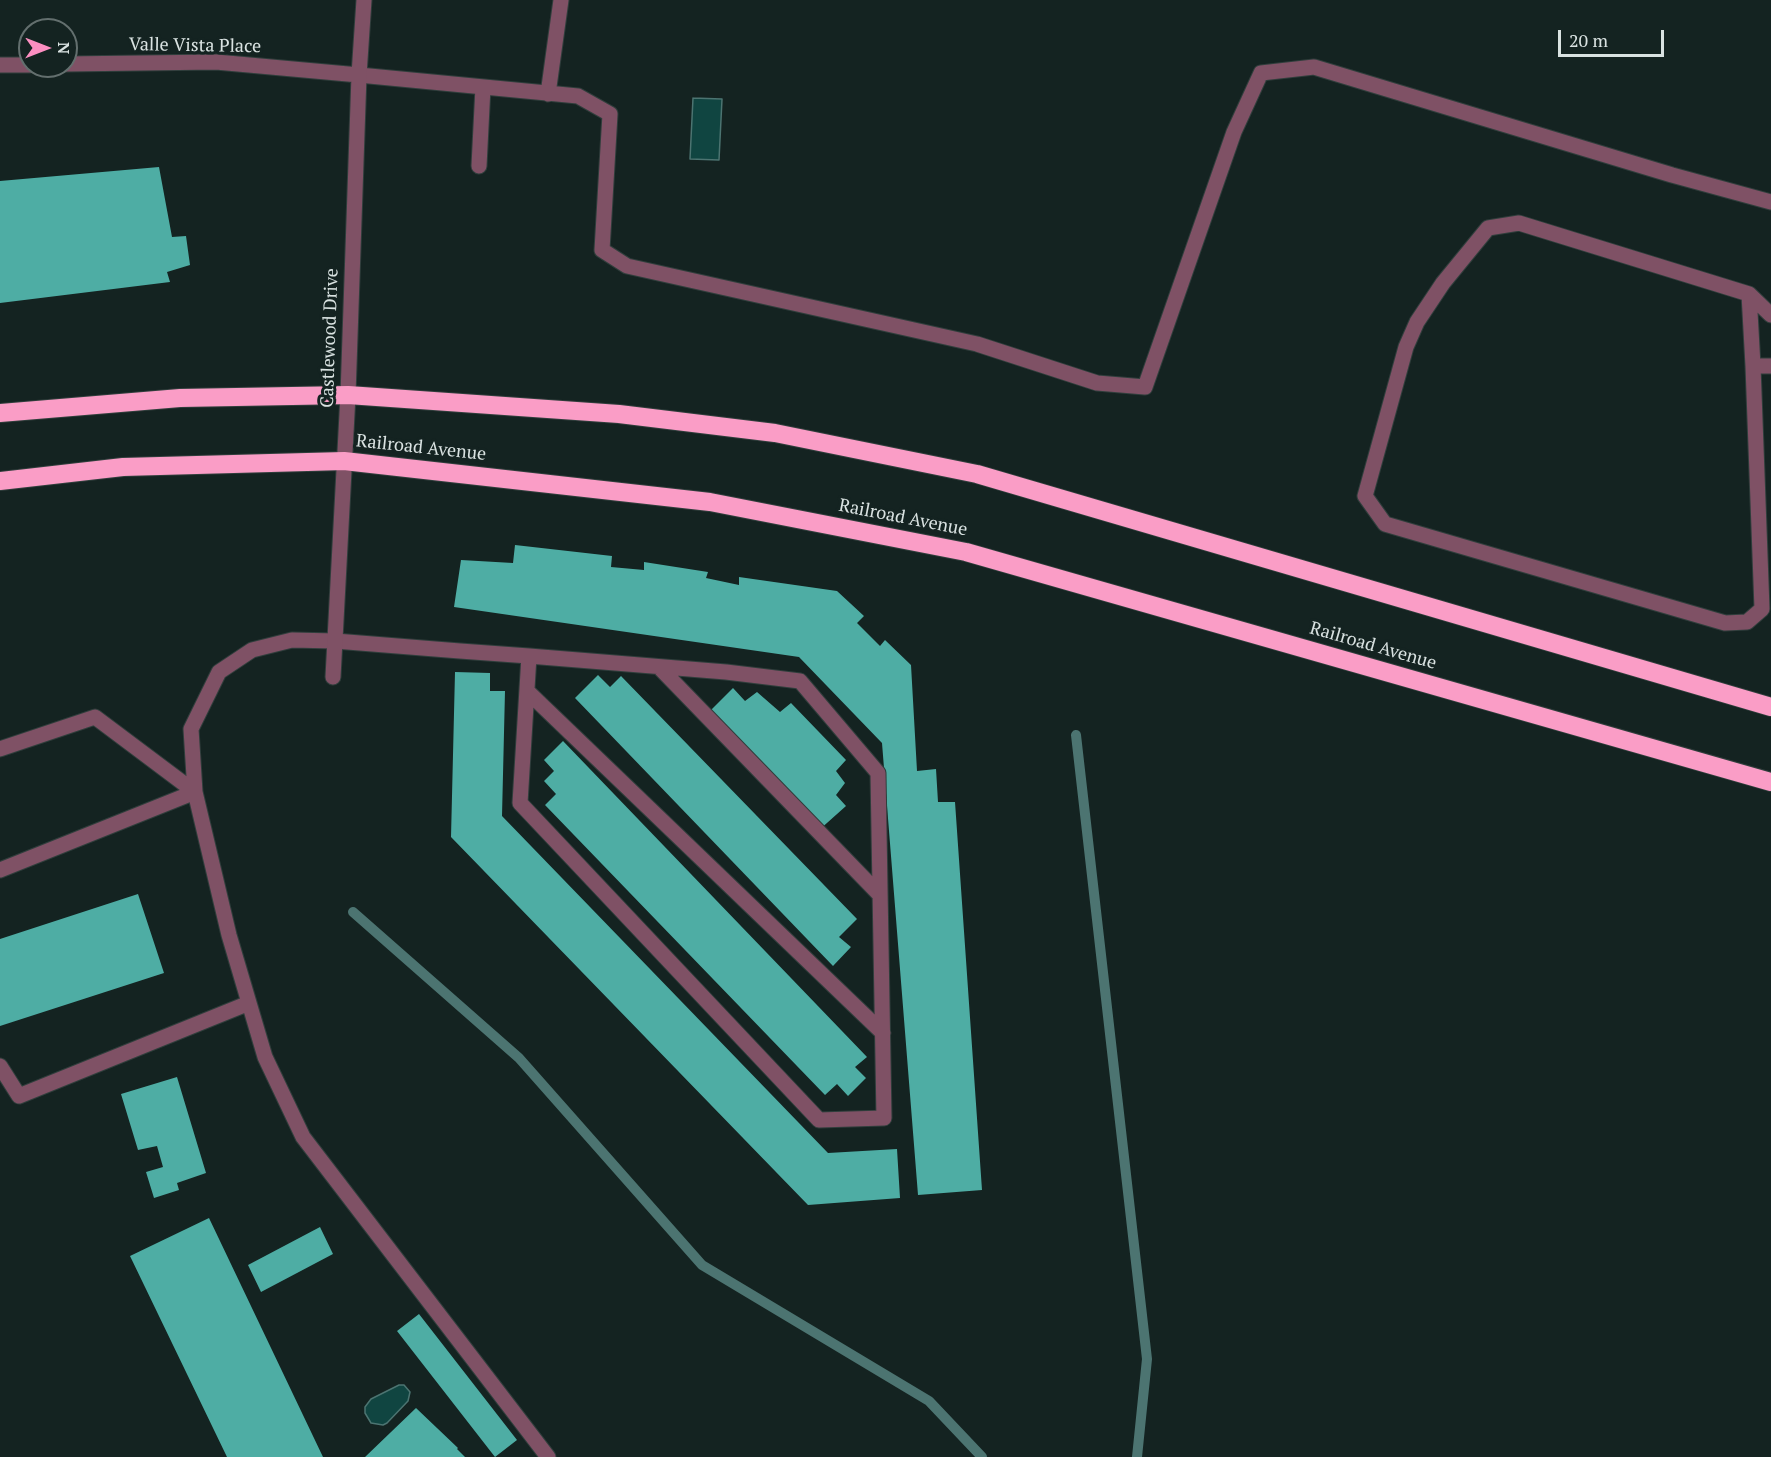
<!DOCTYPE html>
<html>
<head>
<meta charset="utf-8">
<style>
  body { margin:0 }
  #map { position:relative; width:1771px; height:1457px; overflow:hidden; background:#142321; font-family:"PT Serif",serif }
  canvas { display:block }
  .north { position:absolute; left:18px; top:18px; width:60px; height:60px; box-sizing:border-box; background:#142321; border:2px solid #636f6e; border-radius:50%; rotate:90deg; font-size:16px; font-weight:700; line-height:24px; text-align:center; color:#d9e2e1 }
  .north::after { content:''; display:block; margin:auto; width:21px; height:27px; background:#fc8fc1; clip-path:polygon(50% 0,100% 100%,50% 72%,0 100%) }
  .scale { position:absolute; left:1558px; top:30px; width:106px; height:27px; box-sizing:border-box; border:3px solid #d9e2e1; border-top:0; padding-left:8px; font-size:18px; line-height:21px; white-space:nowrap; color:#d9e2e1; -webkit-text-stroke:4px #142321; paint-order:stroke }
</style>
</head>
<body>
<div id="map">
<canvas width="1771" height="1457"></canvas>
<div class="north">N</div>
<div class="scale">20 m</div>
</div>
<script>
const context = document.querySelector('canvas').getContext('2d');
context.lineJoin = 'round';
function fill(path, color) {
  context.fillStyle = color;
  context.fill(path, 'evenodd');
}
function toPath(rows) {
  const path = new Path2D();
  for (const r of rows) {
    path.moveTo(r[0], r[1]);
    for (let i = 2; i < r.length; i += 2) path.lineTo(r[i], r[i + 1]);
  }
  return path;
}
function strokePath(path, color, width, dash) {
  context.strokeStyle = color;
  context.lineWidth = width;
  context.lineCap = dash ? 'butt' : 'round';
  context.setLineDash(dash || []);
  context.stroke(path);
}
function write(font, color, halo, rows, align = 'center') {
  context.font = font + ' "PT Serif",serif';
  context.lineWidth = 6;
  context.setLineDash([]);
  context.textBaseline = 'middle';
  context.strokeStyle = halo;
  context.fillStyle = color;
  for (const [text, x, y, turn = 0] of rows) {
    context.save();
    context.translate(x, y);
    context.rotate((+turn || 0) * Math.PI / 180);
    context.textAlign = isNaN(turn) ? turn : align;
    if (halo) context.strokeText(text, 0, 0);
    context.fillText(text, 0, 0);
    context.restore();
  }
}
const water = toPath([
  [693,98,722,99,719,160,690,159,693,98],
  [399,1385,404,1385,410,1392,408,1401,387,1423,383,1425,371,1423,365,1413,365,1407,371,1399,399,1385]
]);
const stream = toPath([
  [1076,735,1147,1359,1137,1457],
  [353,912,519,1058,702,1265,929,1401,982,1457]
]);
const building = toPath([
  [159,167,172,237,186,236,190,265,167,272,170,282,0,303,0,181],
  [515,545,612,556,611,567,644,570,644,562,708,572,706,578,739,585,739,577,837,591,864,616,857,623,880,646,885,640,911,665,917,771,936,769,938,802,955,802,982,1190,918,1195,882,743,799,657,454,607,461,560,513,563],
  [455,672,490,673,490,691,505,691,502,816,828,1153,897,1149,900,1198,808,1205,451,837],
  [598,675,610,687,621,676,857,919,839,937,851,947,833,966,575,698],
  [733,688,745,701,757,692,780,712,791,703,846,760,836,771,845,783,836,795,846,806,818,831,706,715],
  [563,741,867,1057,855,1067,866,1078,848,1096,837,1084,825,1095,545,805,556,794,544,781,554,771,544,760],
  [138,894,164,973,0,1026,0,939],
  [177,1077,206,1173,177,1183,179,1190,154,1198,146,1172,163,1167,157,1146,138,1150,121,1094],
  [209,1218,323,1457,227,1457,130,1256],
  [320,1227,333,1254,261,1292,248,1265],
  [419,1314,517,1440,495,1457,397,1331],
  [416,1408,458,1448,457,1449,465,1457,365,1457]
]);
const lane = toPath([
  [359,75,578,96,610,114,602,250,627,266,977,344,1097,383,1145,387,1234,132,1261,73,1314,67,1672,175,1771,202],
  [548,94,561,0],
  [479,166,483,87],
  [1749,294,1753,366],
  [1771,315,1749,294,1519,223,1488,228,1443,283,1417,322,1406,347,1365,496,1385,524,1725,623,1747,622,1762,609,1753,366,1771,366],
  [529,656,520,803,819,1120,884,1118,878,773,800,681,726,672,529,656,460,651,335,641,292,640,252,650,219,672,191,729,195,792,229,935,265,1057,303,1137,548,1457],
  [659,667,880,895],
  [527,691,883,1033],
  [0,749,95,717,195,792],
  [0,870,195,792],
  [0,1066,19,1096,249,1003]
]);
const street = toPath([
  [66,64,216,62,359,75],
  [0,65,30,65],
  [333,677,348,395,359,75,364,0]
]);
const highway = toPath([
  [0,413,180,398,348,395,619,414,775,433,977,474,1771,707],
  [0,481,123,467,344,461,710,502,966,552,1771,782]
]);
const streetNames = [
  ["Valle Vista Place",195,46,1],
  ["Castlewood Drive",330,338,-88],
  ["Railroad Avenue",421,448,6],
  ["Railroad Avenue",903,518,11],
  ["Railroad Avenue",1373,646,16]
];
fill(water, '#104541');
strokePath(water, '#4c7471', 1.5);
strokePath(stream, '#4c7471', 10);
fill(building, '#4eada4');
strokePath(lane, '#303e3c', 17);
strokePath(street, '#303e3c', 17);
strokePath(highway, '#303e3c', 20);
strokePath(lane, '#7f5165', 15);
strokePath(street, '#7f5165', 15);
strokePath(highway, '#fa9dc6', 18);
write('18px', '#d9e2e1', '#142321', streetNames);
</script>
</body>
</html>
